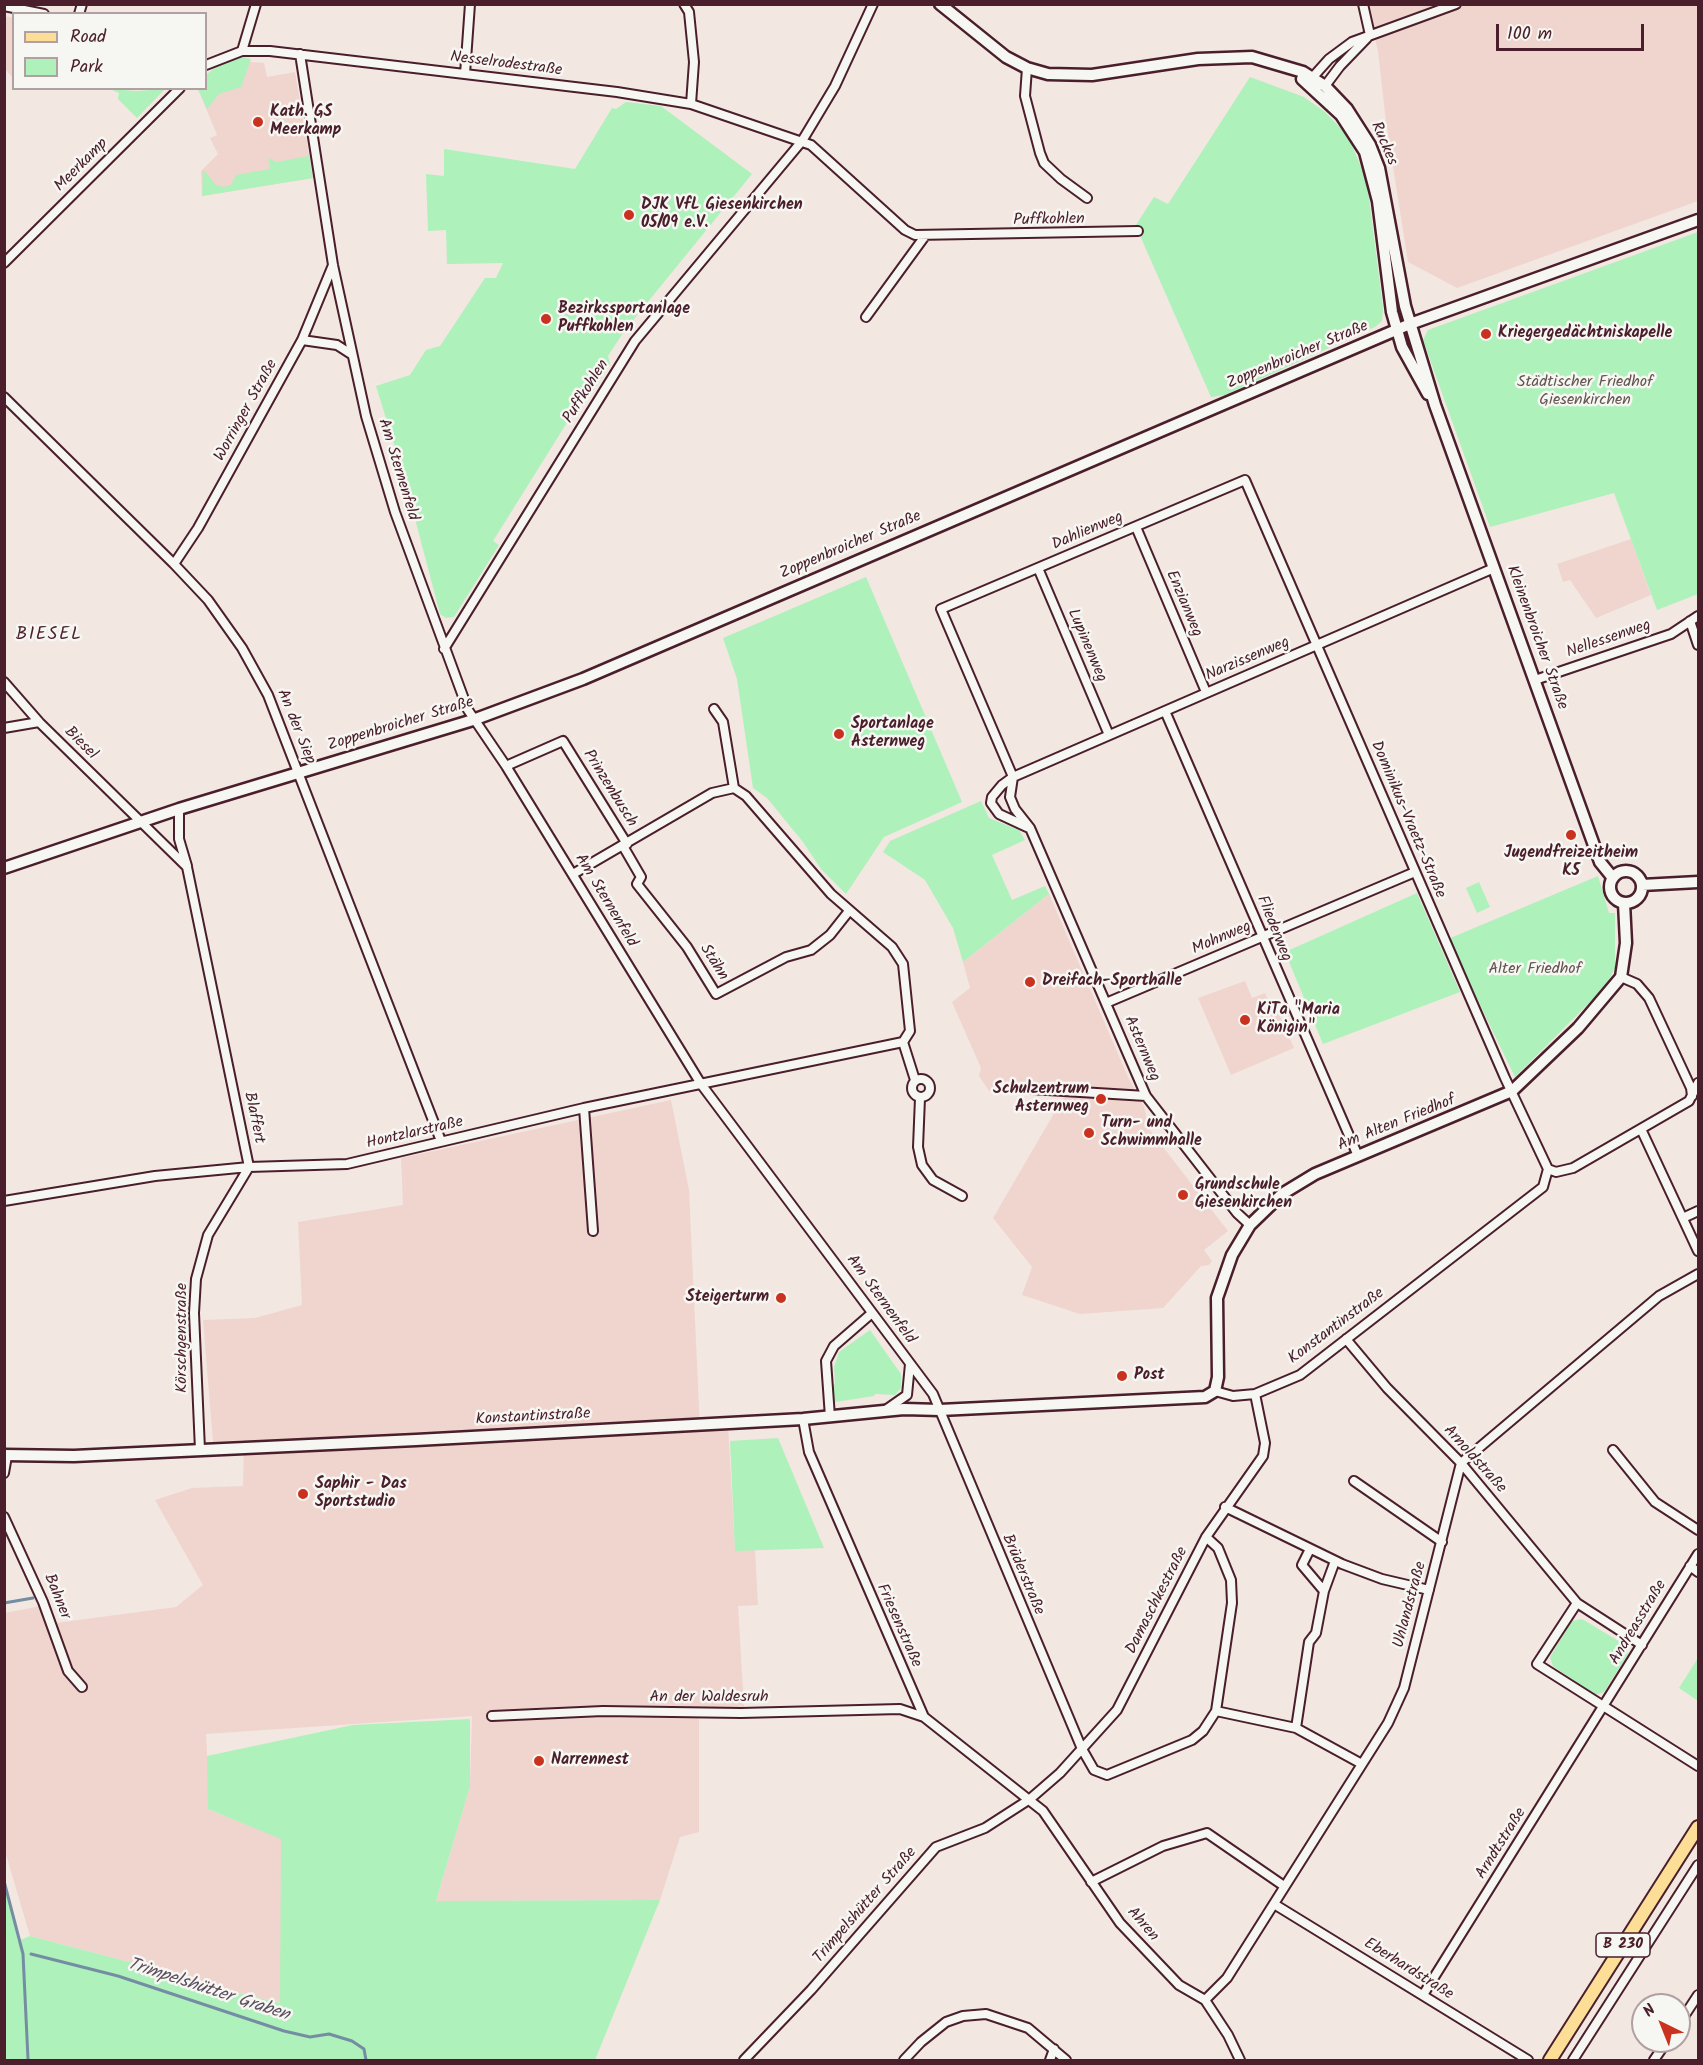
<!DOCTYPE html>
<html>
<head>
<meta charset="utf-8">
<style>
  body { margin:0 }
  #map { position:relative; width:1703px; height:2065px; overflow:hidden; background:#f3e7e2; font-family:Kalam,sans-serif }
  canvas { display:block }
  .frame { position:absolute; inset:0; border:6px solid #4a1f2b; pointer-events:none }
  .legend { position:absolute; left:12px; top:12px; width:195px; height:78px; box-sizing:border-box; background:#f6f6f2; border:2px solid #b1a0a2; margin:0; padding:8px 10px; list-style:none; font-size:18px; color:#4a1f2b }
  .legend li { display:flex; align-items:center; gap:12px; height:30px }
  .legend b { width:30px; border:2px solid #b1a0a2 }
  .north { position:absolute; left:1631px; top:1993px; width:60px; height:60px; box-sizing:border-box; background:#f6f6f2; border:2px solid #b1a0a2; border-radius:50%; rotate:317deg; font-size:16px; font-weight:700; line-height:24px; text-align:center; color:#4a1f2b }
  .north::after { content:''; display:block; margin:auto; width:21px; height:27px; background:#c8321e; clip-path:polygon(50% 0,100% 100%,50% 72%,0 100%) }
  .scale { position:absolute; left:1496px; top:24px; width:148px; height:27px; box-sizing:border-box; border:3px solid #4a1f2b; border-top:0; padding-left:8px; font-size:18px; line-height:21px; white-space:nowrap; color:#4a1f2b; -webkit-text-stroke:4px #f6f6f2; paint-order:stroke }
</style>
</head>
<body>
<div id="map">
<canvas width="1703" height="2065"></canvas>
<div class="frame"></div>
<ul class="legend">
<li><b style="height:8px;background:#fcde96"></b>Road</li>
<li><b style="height:16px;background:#aef1bb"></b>Park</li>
</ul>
<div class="north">N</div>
<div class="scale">100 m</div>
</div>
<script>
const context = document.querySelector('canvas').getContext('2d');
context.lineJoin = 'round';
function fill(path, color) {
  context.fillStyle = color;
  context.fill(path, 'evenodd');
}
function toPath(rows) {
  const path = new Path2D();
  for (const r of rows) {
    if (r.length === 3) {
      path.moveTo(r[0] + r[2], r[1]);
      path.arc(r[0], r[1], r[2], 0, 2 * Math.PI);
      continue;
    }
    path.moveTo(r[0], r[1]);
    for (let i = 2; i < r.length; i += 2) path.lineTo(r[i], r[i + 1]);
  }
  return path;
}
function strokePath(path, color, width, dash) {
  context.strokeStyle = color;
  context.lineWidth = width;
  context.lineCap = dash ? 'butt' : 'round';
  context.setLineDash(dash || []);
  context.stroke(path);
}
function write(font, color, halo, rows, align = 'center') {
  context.font = font + ' Kalam,sans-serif';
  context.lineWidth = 5;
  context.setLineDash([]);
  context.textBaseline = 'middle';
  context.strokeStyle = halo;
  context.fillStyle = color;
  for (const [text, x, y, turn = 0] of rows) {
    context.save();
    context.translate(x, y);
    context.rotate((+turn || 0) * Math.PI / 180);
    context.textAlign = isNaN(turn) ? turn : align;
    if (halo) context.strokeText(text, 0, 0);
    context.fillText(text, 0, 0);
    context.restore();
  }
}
const built = toPath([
  [1367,5,1698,5,1698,201,1457,288,1408,262,1386,122,1378,51],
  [5,16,13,18,13,78,5,69],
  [241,61,264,63,267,77,295,72,313,178,202,196,201,171,218,154,210,138,217,135,198,89,206,88],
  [1631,539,1651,595,1596,618,1570,580,1563,582,1557,564],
  [1049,894,1128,1077,1144,1106,1149,1129,1228,1231,1204,1250,1212,1261,1209,1265,1201,1266,1163,1308,1080,1314,1022,1295,1032,1267,993,1218,1067,1091,1037,1087,989,1091,979,1076,981,1068,952,1002,970,988,963,962],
  [1245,981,1252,998,1265,993,1271,1007,1278,1011,1294,1048,1231,1075,1198,998],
  [671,1100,689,1190,700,1429,728,1426,735,1550,755,1550,758,1605,738,1606,744,1707,699,1709,699,1832,680,1837,660,1900,436,1901,470,1786,472,1716,206,1734,210,1810,281,1838,281,2003,187,1981,179,1975,30,1936,5,1851,4,1613,47,1605,56,1623,176,1607,203,1585,155,1500,192,1488,243,1486,244,1440,213,1442,203,1320,255,1318,302,1305,298,1222,403,1205,401,1158]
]);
const green = toPath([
  [240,56,251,59,241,87,219,94,207,109,198,89,206,88,206,75,219,64],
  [1250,77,1304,97,1325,112,1348,136,1364,174,1369,198,1383,308,1382,321,1375,327,1225,395,1211,397,1138,231,1134,228,1154,197,1168,204],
  [110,89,137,91,165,89,137,118,118,99,119,93],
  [626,102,661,106,752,174,625,330,608,356,610,364,593,391,588,389,493,541,499,545,454,617,446,618,440,614,403,473,376,386,410,375,426,350,440,346,485,278,496,278,503,263,447,264,446,230,428,231,426,174,444,176,444,149,575,169,612,108,616,109],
  [309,156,313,178,202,196,203,169,216,185,224,187,231,185,236,175,270,169,268,158,276,162],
  [1698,232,1698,594,1657,610,1614,493,1490,527,1423,340,1428,330],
  [866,577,962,802,884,837,846,894,821,869,803,842,767,798,753,788,737,679,723,638],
  [981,801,989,818,1019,830,1025,840,992,855,1012,900,1045,886,1049,894,963,962,953,928,925,880,883,852,890,841],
  [1598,876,1609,913,1615,913,1615,968,1605,987,1515,1077,1448,939],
  [1479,882,1490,907,1477,913,1466,888],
  [1417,893,1460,992,1323,1044,1285,952],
  [870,1330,901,1374,901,1388,895,1395,875,1394,874,1396,835,1402,830,1387,835,1384,834,1367,839,1352],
  [778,1438,824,1548,735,1551,730,1441],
  [1582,1619,1625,1645,1628,1654,1604,1692,1595,1695,1553,1666,1550,1657,1572,1621],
  [1698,1658,1698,1701,1679,1688],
  [470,1719,470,1786,436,1901,660,1900,595,2060,5,2060,5,1884,18,1941,30,1936,179,1975,187,1981,280,2003,281,1839,208,1809,207,1756,353,1725]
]);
const stream = toPath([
  [4,1603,33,1598],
  [4,1881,23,1954,28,2059],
  [31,1954,118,1976,284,2031,310,2037,329,2034,352,2041,364,2049,366,2060]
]);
const street = toPath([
  [684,4,689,12,694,62,691,104],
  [1363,4,1370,35],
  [4,6,44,14],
  [79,14,82,4],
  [242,51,256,4],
  [300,54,333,265,366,416,395,512,468,710,506,766,701,1084,933,1394,1082,1749,1094,1770,1107,1775,1192,1740,1203,1731,1216,1711,1232,1603,1231,1580,1218,1548,1206,1537],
  [206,65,242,51,270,51,617,92,691,104,811,145,905,230,915,235,1138,231],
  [1027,68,1025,96,1040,153,1044,163,1061,179,1087,198],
  [465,74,470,4],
  [1312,78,1329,59,1352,42,1456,4],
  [1325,86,1340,66,1367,38],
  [4,263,180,88],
  [866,317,925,236],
  [302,340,337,345,351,354],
  [4,397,174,564,208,600,242,648,268,695,441,1141],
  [1136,527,1206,692],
  [174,564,198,528,302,340,333,265],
  [1038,568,1109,735],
  [1690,621,1698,645],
  [444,649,635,341,802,141,835,86,873,4],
  [1535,680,1671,634,1698,616],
  [4,682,39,722,187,867,249,1167],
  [714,709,723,722,734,788],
  [1165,711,1358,1156],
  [4,728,39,722],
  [506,766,563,741,627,844],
  [179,809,179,839,187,866],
  [1027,827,999,814,991,803,992,797,1002,785,1013,777,1494,568],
  [623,846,641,877,637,884,687,947,716,994,786,957,811,950,830,935,849,911],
  [1621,977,1637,984,1649,998,1691,1088,1692,1096],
  [1106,1003,1415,872],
  [903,1042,915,1080],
  [921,1088,9],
  [1031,1089,1146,1096],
  [920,1098,918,1147,922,1165,933,1180,962,1196],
  [584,1108,593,1231],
  [1641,1129,1698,1251],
  [1548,1169,1556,1172,1573,1168,1689,1101,1698,1083],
  [4,1201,155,1176,249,1167,347,1164,584,1108,903,1042,910,1031,903,964,892,947,831,894,746,796,734,788,712,793,573,874],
  [1685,1217,1698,1211],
  [1250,1225,1237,1213,1146,1096,1030,828,1015,809,1010,797,1013,777,941,609,1245,480,1505,1078,1548,1169],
  [1346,1339,1387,1388,1461,1463,1577,1603,1642,1645],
  [1215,1391,1233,1396,1255,1394,1300,1375,1543,1187,1548,1169],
  [887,1409,907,1395,910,1364],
  [830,1417,826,1361,834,1346,872,1313],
  [803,1419,809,1452,924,1717,1043,1811,1120,1923,1179,1985,1205,2000,1228,2035,1240,2060],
  [200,1450,194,1313,196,1279,208,1235,249,1167],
  [1613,1450,1655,1502,1698,1530],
  [4,1473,7,1456],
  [1354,1481,1442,1542],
  [1225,1507,1342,1564,1382,1579,1429,1590],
  [4,1517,43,1602,68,1671,82,1687],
  [1690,1566,1698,1572],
  [1324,1591,1335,1561],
  [1577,1603,1537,1664,1698,1766],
  [1216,1711,1296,1728,1360,1763],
  [492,1716,603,1711,741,1713,900,1709,924,1717],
  [1296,1728,1309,1642,1316,1633,1324,1591,1302,1565,1310,1549],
  [1091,1882,1163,1846,1207,1833,1284,1886],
  [1274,1904,1528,2060],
  [1423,1995,1698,1554],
  [1205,2000,1227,1978,1388,1723,1404,1688,1461,1463,1659,1296,1698,1274],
  [1679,2024,1698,1995],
  [744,2060,811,1990,936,1847,985,1828,1030,1799,1060,1773,1117,1710,1206,1537,1263,1456,1265,1443,1255,1394],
  [904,2060,921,2042,946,2022,963,2016,986,2014,1028,2028,1066,2060],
  [1050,2060,1054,2049],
  [1573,2060,1698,1865],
  [1654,2060,1667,2041]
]);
const secondary = toPath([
  [940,4,1006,57,1027,68,1048,74,1092,75,1198,59,1252,57,1303,72,1325,86,1347,109,1370,145,1379,168,1405,306,1435,405,1600,862,1613,878],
  [1302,79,1341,115,1365,152,1378,201,1392,312,1402,347,1428,394],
  [4,868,179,809,473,720,583,679,1410,324,1698,220],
  [1626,887,16],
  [1642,885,1698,882],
  [4,1455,74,1456,416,1440,803,1419,904,1409,940,1410,1205,1397,1215,1391,1218,1377,1217,1298,1232,1255,1250,1225,1282,1194,1315,1174,1512,1091,1578,1028,1621,977,1626,943,1624,903]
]);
const primary = toPath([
  [1550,2060,1698,1827]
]);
const markers = [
  [258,122,6,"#c8321e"],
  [629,215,6,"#c8321e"],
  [546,319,6,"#c8321e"],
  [1486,334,6,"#c8321e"],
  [839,734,6,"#c8321e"],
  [1571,835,6,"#c8321e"],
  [1030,982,6,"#c8321e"],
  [1245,1020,6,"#c8321e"],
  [1101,1099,6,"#c8321e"],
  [1089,1133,6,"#c8321e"],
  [1183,1195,6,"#c8321e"],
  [781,1298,6,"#c8321e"],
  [1122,1376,6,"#c8321e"],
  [303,1494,6,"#c8321e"],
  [539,1761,6,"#c8321e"]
];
const shields = [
  [1623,1945,54]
];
const shieldNames = [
  ["B 230",1623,1945]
];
const streetNames = [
  ["Nesselrodestraße",506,65,7],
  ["Ruckes",1383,144,67],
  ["Meerkamp",82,166,-45],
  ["Puffkohlen",1049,221,-1],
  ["Zoppenbroicher Straße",1298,356,-23],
  ["Puffkohlen",587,392,-58],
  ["Worringer Straße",247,411,-61],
  ["Am Sternenfeld",397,470,73],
  ["Dahlienweg",1088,532,-23],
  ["Zoppenbroicher Straße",851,546,-23],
  ["Enzianweg",1183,604,67],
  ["Kleinenbroicher Straße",1536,638,70],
  ["Nellessenweg",1609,640,-19],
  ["Lupinenweg",1086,646,67],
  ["Narzissenweg",1248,660,-23],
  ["Zoppenbroicher Straße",401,725,-17],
  ["An der Siep",295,727,68],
  ["Biesel",80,744,45],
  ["Prinzenbusch",609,789,58],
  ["Dominikus-Vraetz-Straße",1407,820,67],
  ["Am Sternenfeld",605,901,59],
  ["Fliederweg",1273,929,68],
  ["Mohnweg",1222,939,-23],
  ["Stähn",713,963,58],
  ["Asternweg",1141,1049,67],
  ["Blaffert",253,1118,78],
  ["Am Alten Friedhof",1397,1124,-22],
  ["Hontzlarstraße",415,1134,-13],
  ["Am Sternenfeld",880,1300,54],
  ["Konstantinstraße",1337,1327,-37],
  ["Körschgenstraße",183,1338,-90],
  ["Konstantinstraße",533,1418,-3],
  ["Arnoldstraße",1474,1460,48],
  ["Brüderstraße",1022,1575,67],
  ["Bahner",56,1597,68],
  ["Damaschkestraße",1158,1601,-63],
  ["Uhlandstraße",1411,1605,-75],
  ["Andreasstraße",1639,1623,-59],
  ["Friesenstraße",898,1626,66],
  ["An der Waldesruh",709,1698],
  ["Arndtstraße",1502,1844,-58],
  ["Trimpelshütter Straße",866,1906,-49],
  ["Ahren",1142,1925,49],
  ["Eberhardstraße",1408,1970,32]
];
const poiNames = [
  ["Kath. GS",270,113],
  ["Meerkamp",270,131],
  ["DJK VfL Giesenkirchen",641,206],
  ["05/09 e.V.",641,224],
  ["Bezirkssportanlage",558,310],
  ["Puffkohlen",558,328],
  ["Kriegergedächtniskapelle",1498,334],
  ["Sportanlage",851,725],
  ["Asternweg",851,743],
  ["Jugendfreizeitheim",1571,854,"center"],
  ["K5",1571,872,"center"],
  ["Dreifach-Sporthalle",1042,982],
  ["KiTa \"Maria",1257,1011],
  ["Königin\"",1257,1029],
  ["Schulzentrum",1089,1090,"right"],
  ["Asternweg",1089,1108,"right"],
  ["Turn- und",1101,1124],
  ["Schwimmhalle",1101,1142],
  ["Grundschule",1195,1186],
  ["Giesenkirchen",1195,1204],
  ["Steigerturm",769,1298,"right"],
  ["Post",1134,1376],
  ["Saphir - Das",315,1485],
  ["Sportstudio",315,1503],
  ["Narrennest",551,1761]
];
const parkNames = [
  ["Städtischer Friedhof",1585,383],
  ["Giesenkirchen",1585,401],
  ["Alter Friedhof",1535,970]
];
const neighbourhoodNames = [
  ["BIESEL",49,636]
];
const waterNames = [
  ["Trimpelshütter Graben",208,1991,18]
];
fill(built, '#efd5ce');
fill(green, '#aef1bb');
strokePath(stream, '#758da3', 3);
strokePath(street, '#4a1f2b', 12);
strokePath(secondary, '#4a1f2b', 15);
strokePath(primary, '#4a1f2b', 16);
strokePath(street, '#f6f6f2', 8);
strokePath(secondary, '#f6f6f2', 10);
strokePath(primary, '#fcde96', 12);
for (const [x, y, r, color] of markers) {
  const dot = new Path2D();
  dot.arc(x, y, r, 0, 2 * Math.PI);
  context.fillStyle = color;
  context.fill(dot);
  strokePath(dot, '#f6f6f2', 2);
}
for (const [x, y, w] of shields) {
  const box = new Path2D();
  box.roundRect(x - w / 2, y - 12, w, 24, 4.5);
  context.fillStyle = '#f6f6f2';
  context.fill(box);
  strokePath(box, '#4a1f2b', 1.5);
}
write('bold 15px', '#4a1f2b', null, shieldNames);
write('16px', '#4a1f2b', '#f6f6f2', streetNames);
write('bold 16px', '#4a1f2b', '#f6f6f2', poiNames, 'left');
write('16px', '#63544f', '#f6f6f2', parkNames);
context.letterSpacing = '1.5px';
write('18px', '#4a1f2b', '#f6f6f2', neighbourhoodNames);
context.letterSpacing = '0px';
write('italic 18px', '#5c4d5d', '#f6f6f2', waterNames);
</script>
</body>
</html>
